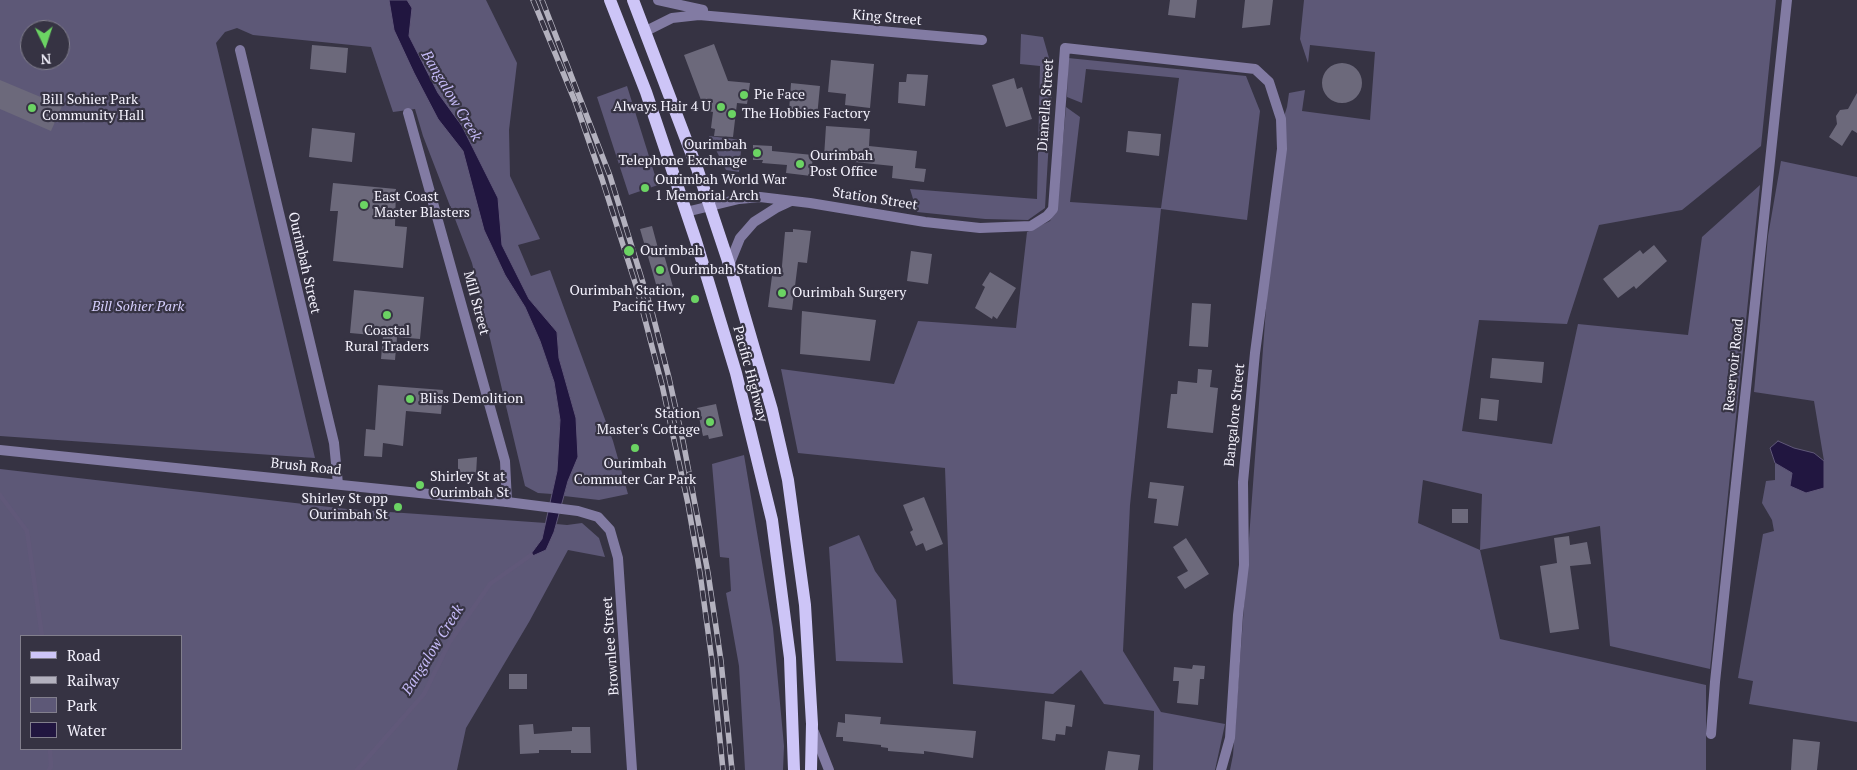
<!DOCTYPE html>
<html>
<head>
<meta charset="utf-8">
<style>
  body { margin:0 }
  #map { position:relative; width:1857px; height:770px; overflow:hidden; background:#363343; font-family:"PT Serif",serif }
  canvas { display:block }
  .legend { position:absolute; left:20px; top:635px; width:162px; height:115px; box-sizing:border-box; background:#363343; border:1px solid #827f8d; margin:0; padding:6px 9px; list-style:none; font-size:15px; color:#f4f2fd }
  .legend li { display:flex; align-items:center; gap:10px; height:25px }
  .legend b { width:25px; border:1px solid #827f8d }
  .north { position:absolute; left:20px; top:20px; width:50px; height:50px; box-sizing:border-box; background:#363343; border:1px solid #827f8d; border-radius:50%; rotate:176deg; font-size:14px; font-weight:700; line-height:20px; text-align:center; color:#f4f2fd }
  .north::after { content:''; display:block; margin:auto; width:18px; height:22px; background:#6bd363; clip-path:polygon(50% 0,100% 100%,50% 72%,0 100%) }
</style>
</head>
<body>
<div id="map">
<canvas width="1857" height="770"></canvas>
<ul class="legend">
<li><b style="height:6px;background:#cdc5f7"></b>Road</li>
<li><b style="height:6px;background:#b3b1be"></b>Railway</li>
<li><b style="height:14px;background:#5d5877"></b>Park</li>
<li><b style="height:14px;background:#211640"></b>Water</li>
</ul>
<div class="north">N</div>
</div>
<script>
const ctx = document.querySelector('canvas').getContext('2d');
ctx.lineJoin = 'round';
function fill(path, color) {
  ctx.fillStyle = color;
  ctx.fill(path, 'evenodd');
}
function toPath(rows) {
  const path = new Path2D();
  for (const r of rows) {
    if (r.length === 3) {
      path.moveTo(r[0] + r[2], r[1]);
      path.arc(r[0], r[1], r[2], 0, 2 * Math.PI);
      continue;
    }
    path.moveTo(r[0], r[1]);
    for (let i = 2; i < r.length; i += 2) path.lineTo(r[i], r[i + 1]);
  }
  return path;
}
function strokePath(path, color, width, dash) {
  ctx.strokeStyle = color;
  ctx.lineWidth = width;
  ctx.lineCap = dash ? 'butt' : 'round';
  ctx.setLineDash(dash || []);
  ctx.stroke(path);
}
function label(font, color, halo, rows, align = 'center') {
  ctx.font = font + ' "PT Serif",serif';
  ctx.lineWidth = 4.5;
  ctx.setLineDash([]);
  ctx.textBaseline = 'middle';
  ctx.strokeStyle = halo;
  ctx.fillStyle = color;
  for (const [text, x, y, turn = 0] of rows) {
    ctx.save();
    ctx.translate(x, y);
    ctx.rotate((+turn || 0) * Math.PI / 180);
    ctx.textAlign = isNaN(turn) ? turn : align;
    if (halo) ctx.strokeText(text, 0, 0);
    ctx.fillText(text, 0, 0);
    ctx.restore();
  }
}
fill(toPath([
  [0,0,486,0,517,63,509,130,510,176,540,239,518,245,531,276,550,270,613,441,628,494,599,500,564,496,568,481,576,418,559,358,557,332,529,299,485,232,505,275,525,307,540,341,554,382,560,420,557,471,552,494,538,493,525,486,472,263,423,136,415,109,393,112,371,47,253,35,237,28,225,32,216,43,315,458,0,436],
  [30,30,60,30,60,60,30,60],
  [1304,0,1776,0,1761,146,1682,210,1599,225,1567,324,1479,320,1462,431,1552,444,1578,324,1688,335,1702,237,1760,185,1710,669,1610,646,1600,526,1480,550,1500,639,1706,685,1706,770,1230,770,1233,755,1279,132,1287,107,1289,93,1305,90,1302,111,1370,120,1375,52,1310,45,1308,63,1300,39],
  [1423,480,1482,494,1480,550,1418,523],
  [1021,34,1043,37,1053,72,1045,208,1028,220,985,219,917,212,910,189,1037,199,1040,66,1020,64],
  [1068,58,1246,76,1260,111,1247,220,1161,209,1130,505,1123,651,1161,712,1225,724,1215,770,1153,770,1154,711,1104,704,1081,670,1053,694,953,684,945,468,798,453,781,369,894,384,918,321,1016,328,1027,232,1050,221,1057,209,1066,107,1080,117,1070,202,1161,208,1179,78,1086,69,1082,103,1067,97],
  [627,86,658,185,629,195,597,97],
  [709,136,742,140,739,172,726,170],
  [1781,161,1857,177,1857,722,1749,704,1753,681,1738,678,1763,534,1774,531,1772,520,1762,503,1766,481,1775,480,1775,463,1792,473,1790,486,1824,461,1814,401,1754,392,1768,236],
  [744,455,773,628,784,746,783,770,745,770,739,666,726,593,731,591,729,558,720,557,712,464],
  [0,469,347,509,546,523,542,539,529,557,554,532,556,524,567,525,582,523,599,538,605,557,568,550,529,622,466,728,457,770,0,770],
  [21,636,181,636,181,749,21,749],
  [859,535,875,571,896,600,903,663,836,661,829,547]
]), '#5d5877');
const water = toPath([
  [389,0,407,0,412,8,409,36,438,93,462,126,498,198,502,245,529,299,557,332,559,358,576,418,578,457,568,481,554,532,546,550,528,558,542,539,557,471,560,420,554,382,540,341,525,307,505,275,484,230,463,151,438,119,414,73,394,30,389,0],
  [1778,441,1794,448,1814,453,1824,461,1824,488,1806,493,1790,486,1792,473,1775,463,1770,448,1778,441]
]);
fill(water, '#211640');
strokePath(water, '#605879', 1);
strokePath(toPath([
  [0,495,27,531,42,636],
  [49,770,51,766,50,749],
  [357,770,424,694,449,643,490,584,531,555]
]), '#605879', 4.5);
fill(toPath([
  [1170,0,1197,0,1195,18,1168,15],
  [1245,0,1273,0,1270,25,1242,28],
  [714,44,728,81,750,83,747,104,737,103,733,137,714,136,715,129,711,128,713,112,708,111,709,100,701,100,684,55],
  [312,45,348,48,346,73,310,69],
  [831,60,874,64,870,108,845,105,846,94,828,92],
  [1342,83,20],
  [907,74,928,75,925,106,898,103,899,82,906,82],
  [1014,78,1017,89,1022,87,1032,119,1006,127,992,85],
  [0,80,62,106,51,131,0,109],
  [791,83,820,86,817,117,791,115,791,112,789,112],
  [1857,93,1857,133,1852,130,1842,146,1829,137,1837,124,1836,116,1840,110,1848,109],
  [826,126,870,129,869,146,917,151,915,168,926,169,924,182,892,178,893,166,835,160,835,157,824,157],
  [312,128,355,133,352,162,309,157],
  [1128,131,1161,134,1159,156,1126,152],
  [753,145,772,146,772,151,813,155,811,176,786,173,787,165,762,163,763,160,753,160],
  [333,183,396,189,395,226,407,227,403,268,333,261,338,211,330,211],
  [652,226,659,252,663,251,673,287,658,291,640,229],
  [793,229,811,231,807,263,798,262,792,310,768,307,772,276,781,277,785,232,793,232],
  [1654,245,1667,261,1636,289,1634,286,1618,298,1603,279,1640,250,1643,254],
  [911,251,932,254,928,284,907,281],
  [990,272,1016,288,997,319,993,316,992,319,975,308,985,287,982,285],
  [354,290,424,297,420,339,397,337,395,360,381,359,383,336,350,333],
  [1192,303,1211,304,1208,347,1189,346],
  [802,311,876,320,870,361,800,354],
  [1492,358,1544,362,1542,383,1490,378],
  [1198,369,1212,370,1210,387,1218,388,1213,433,1167,428,1171,394,1177,394,1178,381,1197,383],
  [378,385,443,390,441,414,406,411,403,446,383,443,382,457,364,456,366,429,375,430],
  [1481,398,1499,400,1497,421,1479,419],
  [716,404,723,436,709,439,708,435,703,436,697,408],
  [477,457,476,475,458,473,458,459],
  [1150,482,1184,486,1178,526,1154,523,1157,499,1148,498],
  [924,497,943,544,926,551,923,543,916,546,910,532,913,530,903,505],
  [1452,509,1468,509,1468,523,1452,523],
  [1569,536,1570,545,1587,542,1591,564,1570,566,1579,629,1550,633,1540,566,1557,563,1554,538],
  [1186,538,1209,574,1185,589,1177,577,1188,571,1173,547],
  [1193,665,1205,666,1204,679,1200,679,1198,705,1177,703,1179,681,1173,681,1174,667,1192,669],
  [509,674,527,674,527,689,509,689],
  [1045,701,1075,705,1072,727,1066,726,1065,735,1056,734,1055,741,1042,739],
  [845,714,881,717,880,724,976,731,973,758,924,751,924,754,888,751,888,748,881,747,881,745,843,741,843,737,836,737,838,722,845,723],
  [533,724,534,734,572,731,572,727,590,727,591,753,571,753,571,750,539,750,539,753,520,754,519,725],
  [1793,739,1820,742,1817,770,1791,770],
  [1108,751,1140,755,1138,770,1105,770]
]), '#6c697b');
strokePath(toPath([
  [658,0,703,10],
  [646,31,672,18,699,15,982,40],
  [240,50,334,443,338,484],
  [408,113,505,461,507,502],
  [686,212,739,199,760,197,810,203,925,222,980,228,1031,226,1047,216,1053,209,1065,48,1255,69,1269,82,1281,119,1282,149,1255,353,1243,482,1244,565,1238,615,1230,738,1221,770],
  [729,265,740,238,754,222,776,208,791,201],
  [814,732,829,770],
  [1711,734,1715,682,1787,0]
]), '#827ba3', 10);
strokePath(toPath([
  [0,450,507,502,578,511,598,517,610,530,618,558,632,770]
]), '#827ba3', 10);
strokePath(toPath([
  [610,0,646,92,696,241,736,373,772,520,790,658,794,770],
  [633,0,698,171,732,273,772,410,788,480,805,605,812,724,811,770]
]), '#cdc5f7', 12);
const rail = toPath([
  [533,0,576,104,602,179,637,289,662,385,688,504,700,573,712,661,723,770],
  [542,0,610,176,652,312,669,378,683,441,708,573,721,661,732,770]
]);
strokePath(rail, '#b3b1be', 5.5);
strokePath(rail, '#363343', 4, [11]);
for (const [x, y, r, color] of [
  [744,95,5,"#6bd363"],
  [721,107,5,"#6bd363"],
  [32,108,5,"#6bd363"],
  [732,114,5,"#6bd363"],
  [757,153,5,"#6bd363"],
  [800,164,5,"#6bd363"],
  [645,188,5,"#6bd363"],
  [364,205,5,"#6bd363"],
  [629,251,6,"#6bd363"],
  [660,270,5,"#6bd363"],
  [782,293,5,"#6bd363"],
  [695,299,5,"#6bd363"],
  [387,315,5,"#6bd363"],
  [410,399,5,"#6bd363"],
  [710,422,5,"#6bd363"],
  [635,448,5,"#6bd363"],
  [420,485,5,"#6bd363"],
  [398,507,5,"#6bd363"]
]) {
  const dot = new Path2D();
  dot.arc(x, y, r, 0, 2 * Math.PI);
  ctx.fillStyle = color;
  ctx.fill(dot);
  strokePath(dot, '#363343', 2);
}
label('14px', '#f4f2fd', '#363343', [
  ["King Street",887,18,5],
  ["Dianella Street",1046,105,-86],
  ["Station Street",875,199,9],
  ["Ourimbah Street",304,263,77],
  ["Mill Street",476,303,75],
  ["Reservoir Road",1734,365,-84],
  ["Pacific Highway",750,374,75],
  ["Bangalore Street",1235,415,-84],
  ["Brush Road",306,467,6],
  ["Brownlee Street",611,646,-94]
]);
label('14px', '#f4f2fd', '#363343', [
  ["Pie Face",754,95],
  ["Bill Sohier Park",42,100],
  ["Community Hall",42,116],
  ["Always Hair 4 U",711,107,"right"],
  ["The Hobbies Factory",742,114],
  ["Ourimbah",747,145,"right"],
  ["Telephone Exchange",747,161,"right"],
  ["Ourimbah",810,156],
  ["Post Office",810,172],
  ["Ourimbah World War",655,180],
  ["1 Memorial Arch",655,196],
  ["East Coast",374,197],
  ["Master Blasters",374,213],
  ["Ourimbah",640,251],
  ["Ourimbah Station",670,270],
  ["Ourimbah Station,",685,291,"right"],
  ["Pacific Hwy",685,307,"right"],
  ["Ourimbah Surgery",792,293],
  ["Coastal",387,331,"center"],
  ["Rural Traders",387,347,"center"],
  ["Bliss Demolition",420,399],
  ["Station",700,414,"right"],
  ["Master's Cottage",700,430,"right"],
  ["Ourimbah",635,464,"center"],
  ["Commuter Car Park",635,480,"center"],
  ["Shirley St at",430,477],
  ["Ourimbah St",430,493],
  ["Shirley St opp",388,499,"right"],
  ["Ourimbah St",388,515,"right"]
], 'left');
label('italic 14px', '#d7d0fe', '#363343', [
  ["Bill Sohier Park",138,307]
]);
label('italic 15px', '#c6bbf8', '#363343', [
  ["Bangalow Creek",451,96,59],
  ["Bangalow Creek",433,650,-58]
]);
</script>
</body>
</html>
